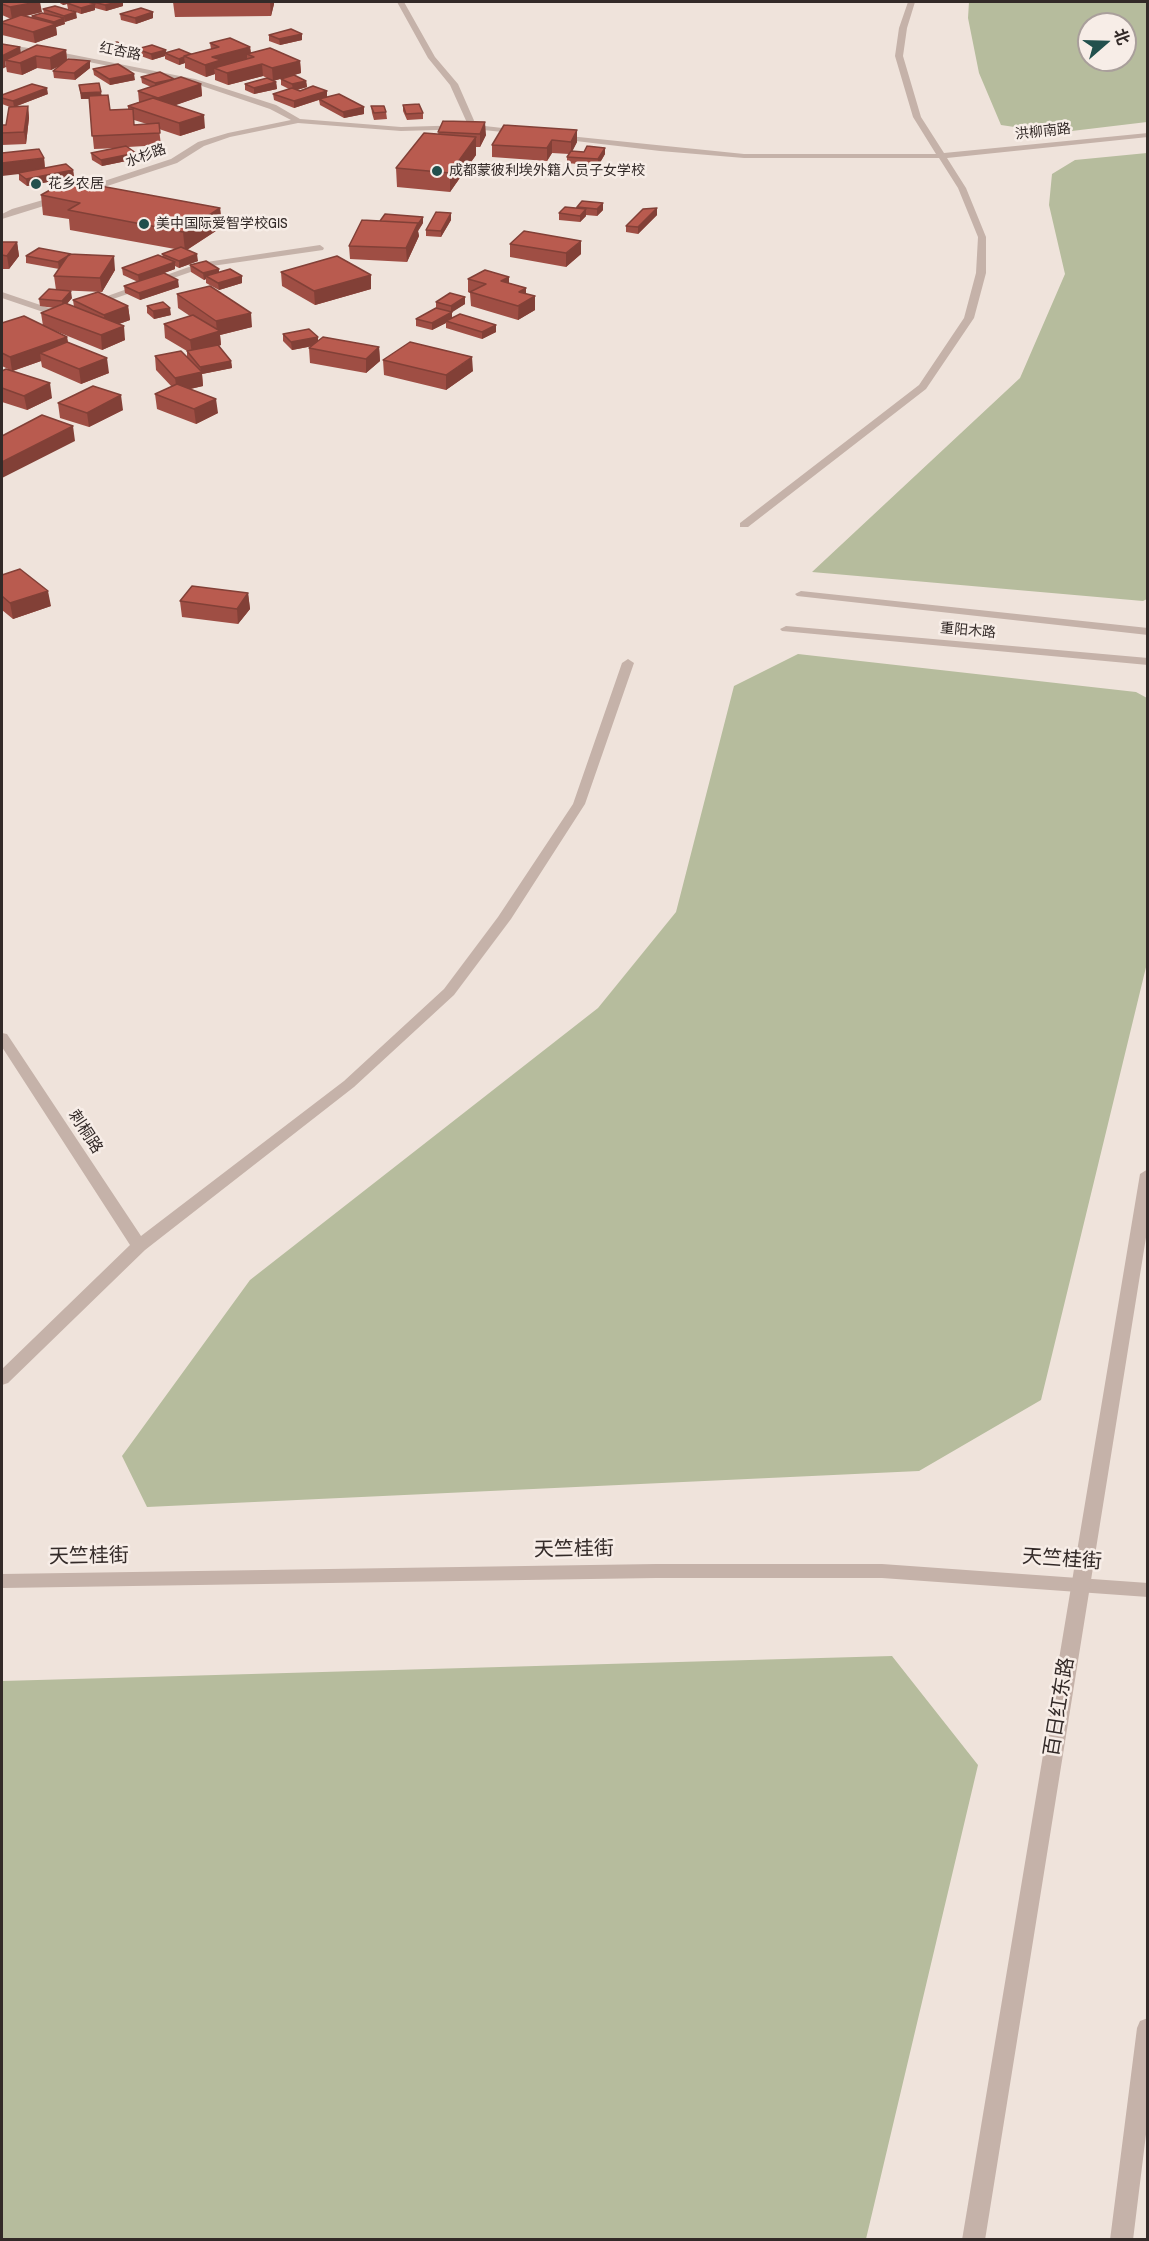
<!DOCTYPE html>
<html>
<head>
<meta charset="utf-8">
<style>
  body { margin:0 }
  #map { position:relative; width:1149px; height:2241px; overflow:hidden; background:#efe3db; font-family:"Archivo Narrow","Noto Sans SC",sans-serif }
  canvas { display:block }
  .frame { position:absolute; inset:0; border:3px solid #332a28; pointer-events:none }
  .north { position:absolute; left:1077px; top:12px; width:60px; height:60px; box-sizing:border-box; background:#f7ede7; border:2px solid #a99f9b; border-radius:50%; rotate:70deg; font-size:16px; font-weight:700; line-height:24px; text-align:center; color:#332a28 }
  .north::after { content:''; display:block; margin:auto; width:21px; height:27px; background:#22504d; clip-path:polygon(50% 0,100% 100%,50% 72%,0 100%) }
</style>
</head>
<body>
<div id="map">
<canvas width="1149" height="2241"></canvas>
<div class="frame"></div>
<div class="north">北</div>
</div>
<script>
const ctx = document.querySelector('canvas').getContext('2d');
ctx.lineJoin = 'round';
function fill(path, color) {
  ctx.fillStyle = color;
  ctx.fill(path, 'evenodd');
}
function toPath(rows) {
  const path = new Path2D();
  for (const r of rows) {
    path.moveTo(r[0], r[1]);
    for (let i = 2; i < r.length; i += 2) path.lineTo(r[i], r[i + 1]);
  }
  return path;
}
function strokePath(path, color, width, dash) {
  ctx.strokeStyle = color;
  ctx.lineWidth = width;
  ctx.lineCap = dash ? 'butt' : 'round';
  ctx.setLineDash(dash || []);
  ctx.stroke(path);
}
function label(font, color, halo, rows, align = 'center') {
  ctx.font = font + ' "Archivo Narrow","Noto Sans SC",sans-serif';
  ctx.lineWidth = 5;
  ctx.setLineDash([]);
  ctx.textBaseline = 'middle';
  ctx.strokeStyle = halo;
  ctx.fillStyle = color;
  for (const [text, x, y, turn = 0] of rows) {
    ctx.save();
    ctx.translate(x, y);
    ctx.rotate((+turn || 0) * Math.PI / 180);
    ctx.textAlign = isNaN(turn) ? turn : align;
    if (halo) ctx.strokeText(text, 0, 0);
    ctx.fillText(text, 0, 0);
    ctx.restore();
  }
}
fill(toPath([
  [969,2,1147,2,1147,122,1055,133,1001,125,979,73,968,18],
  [1089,24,1125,24,1125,60,1089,60],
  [1147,153,1147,599,1143,601,812,572,1020,378,1065,274,1049,205,1052,174,1075,160],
  [798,654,1136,692,1147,698,1147,963,1041,1400,919,1471,147,1507,122,1456,250,1280,598,1008,676,912,734,686],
  [892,1656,978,1765,866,2239,2,2239,2,1681]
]), '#b6bc9d');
fill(toPath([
  [397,2,404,2,435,57,458,84,476,125,520,130,523,130,523,134,473,129,401,131,298,123,230,137,204,146,177,163,83,194,80,193,80,189,171,159,198,142,228,133,291,120,270,109,193,83,69,58,2,48,2,44,69,54,195,79,276,105,300,119,401,127,468,125,450,85,428,58,397,2],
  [908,2,915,2,907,28,903,56,921,117,944,153,1148,133,1148,137,947,158,966,188,986,237,986,273,974,318,926,389,748,527,740,527,740,523,919,385,964,318,976,273,978,237,958,188,939,158,744,158,660,151,559,139,555,137,559,135,744,154,936,154,913,117,895,56,899,28,908,2],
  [60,195,63,196,63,200,2,219,2,214,12,209,60,195],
  [320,245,324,248,323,250,205,267,93,306,85,304,200,263,320,245],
  [2,292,58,311,67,308,72,311,61,316,55,316,2,298,2,292],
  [628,659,634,663,585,804,511,919,454,995,354,1087,145,1250,8,1383,2,1385,2,1369,130,1245,2,1047,2,1033,7,1034,141,1236,344,1081,444,989,498,917,573,804,622,663,628,659],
  [656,1564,882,1564,1148,1583,1148,1597,882,1578,656,1578,2,1588,2,1574,656,1564]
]), '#c5b2a9');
fill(toPath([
  [801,591,1148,628,1148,635,797,596,795,594,801,591],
  [786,626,1148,658,1148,665,782,631,780,629,786,626],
  [1148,1169,1148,1225,985,2240,962,2240,1140,1174,1148,1169],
  [1148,2018,1148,2118,1133,2240,1110,2240,1137,2028,1140,2021,1148,2018]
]), '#c5b2a9');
fill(toPath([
  [2,2,42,12,26,16,32,18,32,16,44,13,43,9,77,18,64,22,65,24,56,27,57,35,35,43,2,35,2,17,3,22,11,19,2,15],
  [58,2,88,2,94,4,94,2,123,6,106,11,95,8,95,10,81,14,68,9,67,4,63,5],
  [173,2,274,2,274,4,271,16,175,17],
  [153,12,153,18,136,24,121,20,120,14],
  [302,34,302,40,280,45,269,41,269,35],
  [210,43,250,47,251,53,300,61,301,73,273,81,263,76,228,85,215,80,215,74,206,77,185,68,185,63,179,65,165,59,165,56,152,60,138,55,137,49,166,50,166,53,191,54,211,49],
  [2,44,21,53,66,50,67,60,90,68,75,80,54,78,53,71,60,66,51,70,37,68,22,75,7,72],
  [103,46,132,54,117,58,103,52],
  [93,69,135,80,110,85,94,75],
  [141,77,174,79,174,80,201,84,202,96,175,105,205,128,180,136,159,129,161,145,128,147,136,153,136,159,102,166,92,160,91,153,119,148,94,149,89,99,81,99,79,85,102,95,110,110,128,109,128,106,139,102,138,91,151,87,142,83],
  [134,120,147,124,134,125],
  [281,79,306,81,307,87,297,90,300,91,327,91,327,97,364,114,344,118,320,105,319,100,294,108,274,100,273,94,289,89,281,85],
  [276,82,277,89,254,94,245,90,245,84],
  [2,92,3,95,48,94,17,106,28,106,29,118,26,144,2,145,2,125,6,125,10,107,2,104],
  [403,105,423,113,423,119,407,120,403,111],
  [371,106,386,112,387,119,374,120,372,113],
  [443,121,486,135,480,147,476,147,476,155,450,192,397,187,396,168,438,134],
  [577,130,577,142,572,151,605,154,598,166,567,163,567,157,569,154,552,153,547,161,492,157,492,145],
  [44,158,45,168,73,170,74,177,27,186,19,180,19,174],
  [41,195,220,208,222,227,187,250,198,261,179,268,175,266,175,269,164,273,179,287,140,300,125,293,124,286,138,282,123,275,122,268,163,257,162,254,175,249,70,230,69,219,43,215],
  [603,203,603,210,597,216,586,215,586,216,580,222,559,220,559,213,577,208,577,207],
  [657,208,657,215,638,234,626,232,626,226],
  [451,213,451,220,441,237,426,236,426,230],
  [423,223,418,231,419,236,407,262,350,259,349,246],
  [2,242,17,242,19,256,9,269,2,269],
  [510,244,581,254,566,267,510,257],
  [72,255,115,270,102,292,56,290,54,276,59,269,26,263,26,256],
  [190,265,219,272,242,276,242,283,219,290,206,283,206,279,204,280,191,272],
  [281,272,371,289,315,305,282,286],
  [509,277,509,283,526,288,526,294,535,310,518,320,471,306,470,293,468,292,468,279],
  [177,294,252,327,220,335,221,345,218,346,231,361,232,368,202,374,203,386,190,389,218,413,196,424,157,409,155,394,172,387,156,370,155,356,187,357,187,351,165,338,164,324,190,316,178,308],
  [465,297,465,304,451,312,452,318,496,332,482,339,446,328,446,323,432,330,416,326,416,319,436,308,436,302],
  [72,298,67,304,74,307,73,300,128,306,130,320,119,324,125,340,102,350,53,330,67,337,68,342,109,373,81,384,42,367,41,361,13,371,52,398,27,410,2,402,2,371,8,369,2,366,2,323,43,326,41,313,54,308,40,306,39,299],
  [147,306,171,315,154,319,147,313],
  [283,334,318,337,318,341,379,347,380,361,366,373,310,363,309,348,313,346,292,350,283,341],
  [383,360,473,371,446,390,384,375],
  [58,403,123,410,89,427,60,418],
  [2,575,51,606,13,619,2,610],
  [248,593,250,609,238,624,182,617,180,601]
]), '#9f4e44');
fill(toPath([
  [37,2,40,2,42,12,12,19,10,7],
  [62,2,83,2,67,3,67,4,63,5],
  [118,2,123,2,123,6,106,11,105,5],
  [270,2,274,2,274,4,271,16],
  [95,4,95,10,81,14,81,8],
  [76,12,77,18,65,22,64,16],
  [153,12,153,18,136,24,135,18],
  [64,18,65,24,56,27,57,35,35,43,33,32,54,24,54,22],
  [302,34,302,40,280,45,279,39],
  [20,47,22,59,5,60,6,67,2,69,2,56],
  [250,47,251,56,247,54,247,60,214,68,215,74,206,77,205,65,212,57],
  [131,48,132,54,117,58,116,52],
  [66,50,67,62,51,70,50,58],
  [166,50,166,54,165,53,165,56,152,60,151,54],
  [36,56,37,68,22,75,20,63],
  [184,57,185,63,179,65,179,59],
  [90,61,90,68,75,80,74,73],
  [300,61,301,73,273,81,272,68],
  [262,64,263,76,228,85,227,73],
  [134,74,135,80,110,85,109,79],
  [174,79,174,85,155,89,155,83],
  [306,81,307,87,293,91,292,84],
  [276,82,277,89,254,94,254,88],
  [201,84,202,96,159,111,158,98],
  [47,88,48,94,14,107,13,101],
  [327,91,327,97,294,108,294,101],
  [101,92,102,98,81,99,81,93],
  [28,106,29,118,26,144,24,132],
  [364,107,364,114,344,118,343,112],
  [204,115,205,128,180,136,179,123],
  [485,122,486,135,480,147,480,134],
  [577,130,577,142,571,154,571,142],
  [476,137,476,155,450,192,450,173],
  [552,140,552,153,547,161,547,148],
  [605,148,605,154,598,166,598,159],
  [136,153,136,159,102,166,101,160],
  [44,158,45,171,2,176,2,163],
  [73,170,74,177,27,186,26,179],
  [603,203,603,210,597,216,597,209],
  [220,208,222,227,185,251,183,232],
  [657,208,657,215,638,234,638,227],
  [586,209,586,216,580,222,580,216],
  [451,213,451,220,441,237,441,231],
  [423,217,423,223,418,231,419,236,407,262,406,248,418,223],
  [581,241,581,254,566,267,566,253],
  [17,242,19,256,9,269,7,256],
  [71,254,59,269,58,262],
  [197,254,198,261,179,268,179,261],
  [114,256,115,270,102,292,100,278],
  [175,262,175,269,139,282,138,275],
  [219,269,219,276,206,276,206,279,204,280,203,273],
  [371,275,371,289,315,305,314,291],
  [242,276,242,283,219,290,218,283],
  [509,277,509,290,501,281],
  [178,280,179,287,140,300,139,293],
  [526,288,526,301,535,296,535,310,518,320,519,292],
  [71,291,72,298,63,308,62,301],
  [465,297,465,304,451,313,451,306],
  [128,306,130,320,105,329,104,315],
  [170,308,171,315,154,319,153,311],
  [452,312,452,320,446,321,446,323,432,330,432,323],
  [251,313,252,327,220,335,221,345,192,354,190,340,217,332,216,321],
  [496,325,496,332,482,339,482,332],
  [124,326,125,340,102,350,101,335],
  [67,337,69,352,40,353,41,361,12,371,10,357],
  [318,337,318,345,292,350,291,342],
  [379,347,380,361,366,373,366,359],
  [472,357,473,371,446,390,446,375],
  [107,358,109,373,81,384,79,369],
  [231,361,232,368,202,374,203,386,177,392,175,378,201,372,200,367],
  [50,383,52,398,27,410,24,396],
  [121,395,123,410,89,427,87,413],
  [216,399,218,413,196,424,194,409],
  [73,426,75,441,2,478,2,462],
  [48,591,51,606,13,619,10,603],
  [248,593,250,609,238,624,237,609]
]), '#824037');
const building = toPath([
  [2,2,37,2,10,7,2,4,2,2],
  [72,2,88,2,95,4,81,8,67,3,72,2],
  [93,2,118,2,105,5,93,2],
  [55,6,76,12,64,16,43,9,55,6],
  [141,8,153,12,135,18,120,14,141,8],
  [42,13,64,18,54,22,32,16,42,13],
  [21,15,56,24,33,32,2,23,2,22,21,15],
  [291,29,302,34,279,39,269,35,291,29],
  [230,38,250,47,212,57,221,60,205,65,184,56,219,47,210,43,230,38],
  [117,42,131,48,116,52,103,46,117,42],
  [2,44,20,47,2,56,2,44],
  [37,45,66,50,50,58,36,56,20,63,5,60,37,45],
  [152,45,166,50,151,54,137,49,152,45],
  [270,48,300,61,272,68,262,64,227,73,214,68,254,57,247,54,270,48],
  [179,49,191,54,184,56,184,57,179,59,165,53,179,49],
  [68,59,90,61,74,73,53,71,68,59],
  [118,64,134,74,109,79,93,69,118,64],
  [160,72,174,79,155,83,141,77,160,72],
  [294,75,306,81,292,84,281,79,294,75],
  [181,77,201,84,158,98,138,91,181,77],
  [267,78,276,82,254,88,245,84,267,78],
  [99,83,101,92,81,93,79,85,99,83],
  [32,84,47,88,13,101,2,98,2,95,32,84],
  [313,86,327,91,294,101,273,94,292,88,300,91,313,86],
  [339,94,364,107,343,112,319,99,339,94],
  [108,95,110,110,133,109,134,125,159,123,160,133,92,136,89,96,108,95],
  [153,98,204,115,179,123,128,106,153,98],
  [419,104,423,113,406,114,403,105,419,104],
  [28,106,24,132,2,133,2,125,6,125,9,107,28,106],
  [371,106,384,106,386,112,374,113,371,106],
  [443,121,485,122,480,134,438,132,443,121],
  [504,125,577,130,571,142,552,140,547,148,492,145,504,125],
  [424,133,476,137,450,173,396,168,424,133],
  [126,146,136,153,101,160,91,153,126,146],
  [587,146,605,148,598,159,567,157,571,151,584,152,587,146],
  [39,149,44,158,2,163,2,153,39,149],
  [66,164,73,170,26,179,18,173,66,164],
  [68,180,220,208,183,232,68,210,80,203,41,195,68,180],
  [582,201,603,203,597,209,577,207,582,201],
  [565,207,586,209,580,216,559,213,565,207],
  [657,208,638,227,626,226,643,209,657,208],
  [436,212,451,213,441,231,426,230,436,212],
  [385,214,423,217,418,224,418,223,380,221,385,214],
  [362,220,418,223,406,248,349,246,362,220],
  [524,231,581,241,566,253,510,244,524,231],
  [2,242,17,242,7,256,2,255,2,242],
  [181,247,197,254,179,261,162,254,181,247],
  [39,248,71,254,58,262,26,256,39,248],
  [69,254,114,256,100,278,54,276,69,254],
  [158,255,175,262,138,275,122,268,158,255],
  [337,256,371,275,314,291,281,272,337,256],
  [206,261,219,269,203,273,190,265,206,261],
  [230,269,242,276,218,283,206,276,230,269],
  [485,270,509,277,501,281,526,288,519,292,535,296,518,306,470,292,486,284,468,279,485,270],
  [164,273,178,280,139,293,124,286,164,273],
  [210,286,251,313,216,321,177,294,210,286],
  [49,289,71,291,62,301,39,299,49,289],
  [98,292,128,306,104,315,73,300,98,292],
  [450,293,465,297,451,306,436,302,450,293],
  [163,302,170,308,153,311,147,306,163,302],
  [65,303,124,326,101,335,41,313,65,303],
  [436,308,452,312,432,323,416,319,436,308],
  [460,314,496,325,482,332,446,321,460,314],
  [193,315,220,331,190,340,164,324,193,315],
  [24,316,67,337,10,357,2,353,2,323,24,316],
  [309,329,318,337,291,342,283,334,309,329],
  [323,337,379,347,366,359,309,348,323,337],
  [67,342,107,358,79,369,40,353,67,342],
  [410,342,472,357,446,375,383,360,410,342],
  [218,345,231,361,200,367,187,351,218,345],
  [181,351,202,372,175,378,155,356,181,351],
  [6,369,50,383,24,396,2,388,2,371,6,369],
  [177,384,216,399,194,409,155,394,177,384],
  [93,386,121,395,87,413,58,403,93,386],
  [42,415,73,426,2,462,2,436,42,415],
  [20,569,48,591,10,603,2,596,2,575,20,569],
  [192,586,248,593,237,609,180,601,192,586]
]);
fill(building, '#b95b4f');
strokePath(building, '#824037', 1.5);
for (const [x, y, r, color] of [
  [437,171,6,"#22504d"],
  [36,184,6,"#22504d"],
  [144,224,6,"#22504d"]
]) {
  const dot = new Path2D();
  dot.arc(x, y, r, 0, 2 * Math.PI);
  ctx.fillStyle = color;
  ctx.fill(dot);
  strokePath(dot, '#f7ede7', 2);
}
label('14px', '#332a28', '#f7ede7', [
  ["红杏路",120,52,11],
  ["洪柳南路",1043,132,-6],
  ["水杉路",146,156,-20],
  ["重阳木路",968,631,5]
]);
label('14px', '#332a28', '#f7ede7', [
  ["成都蒙彼利埃外籍人员子女学校",449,171],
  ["花乡农居",48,184],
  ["美中国际爱智学校GIS",156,224]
], 'left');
label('16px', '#332a28', '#f7ede7', [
  ["刺桐路",85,1132,57]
]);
label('20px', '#332a28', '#f7ede7', [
  ["天竺桂街",574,1550,-1],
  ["天竺桂街",89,1557,-1],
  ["天竺桂街",1062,1560,4],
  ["百日红东路",1060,1707,-81]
]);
</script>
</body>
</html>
